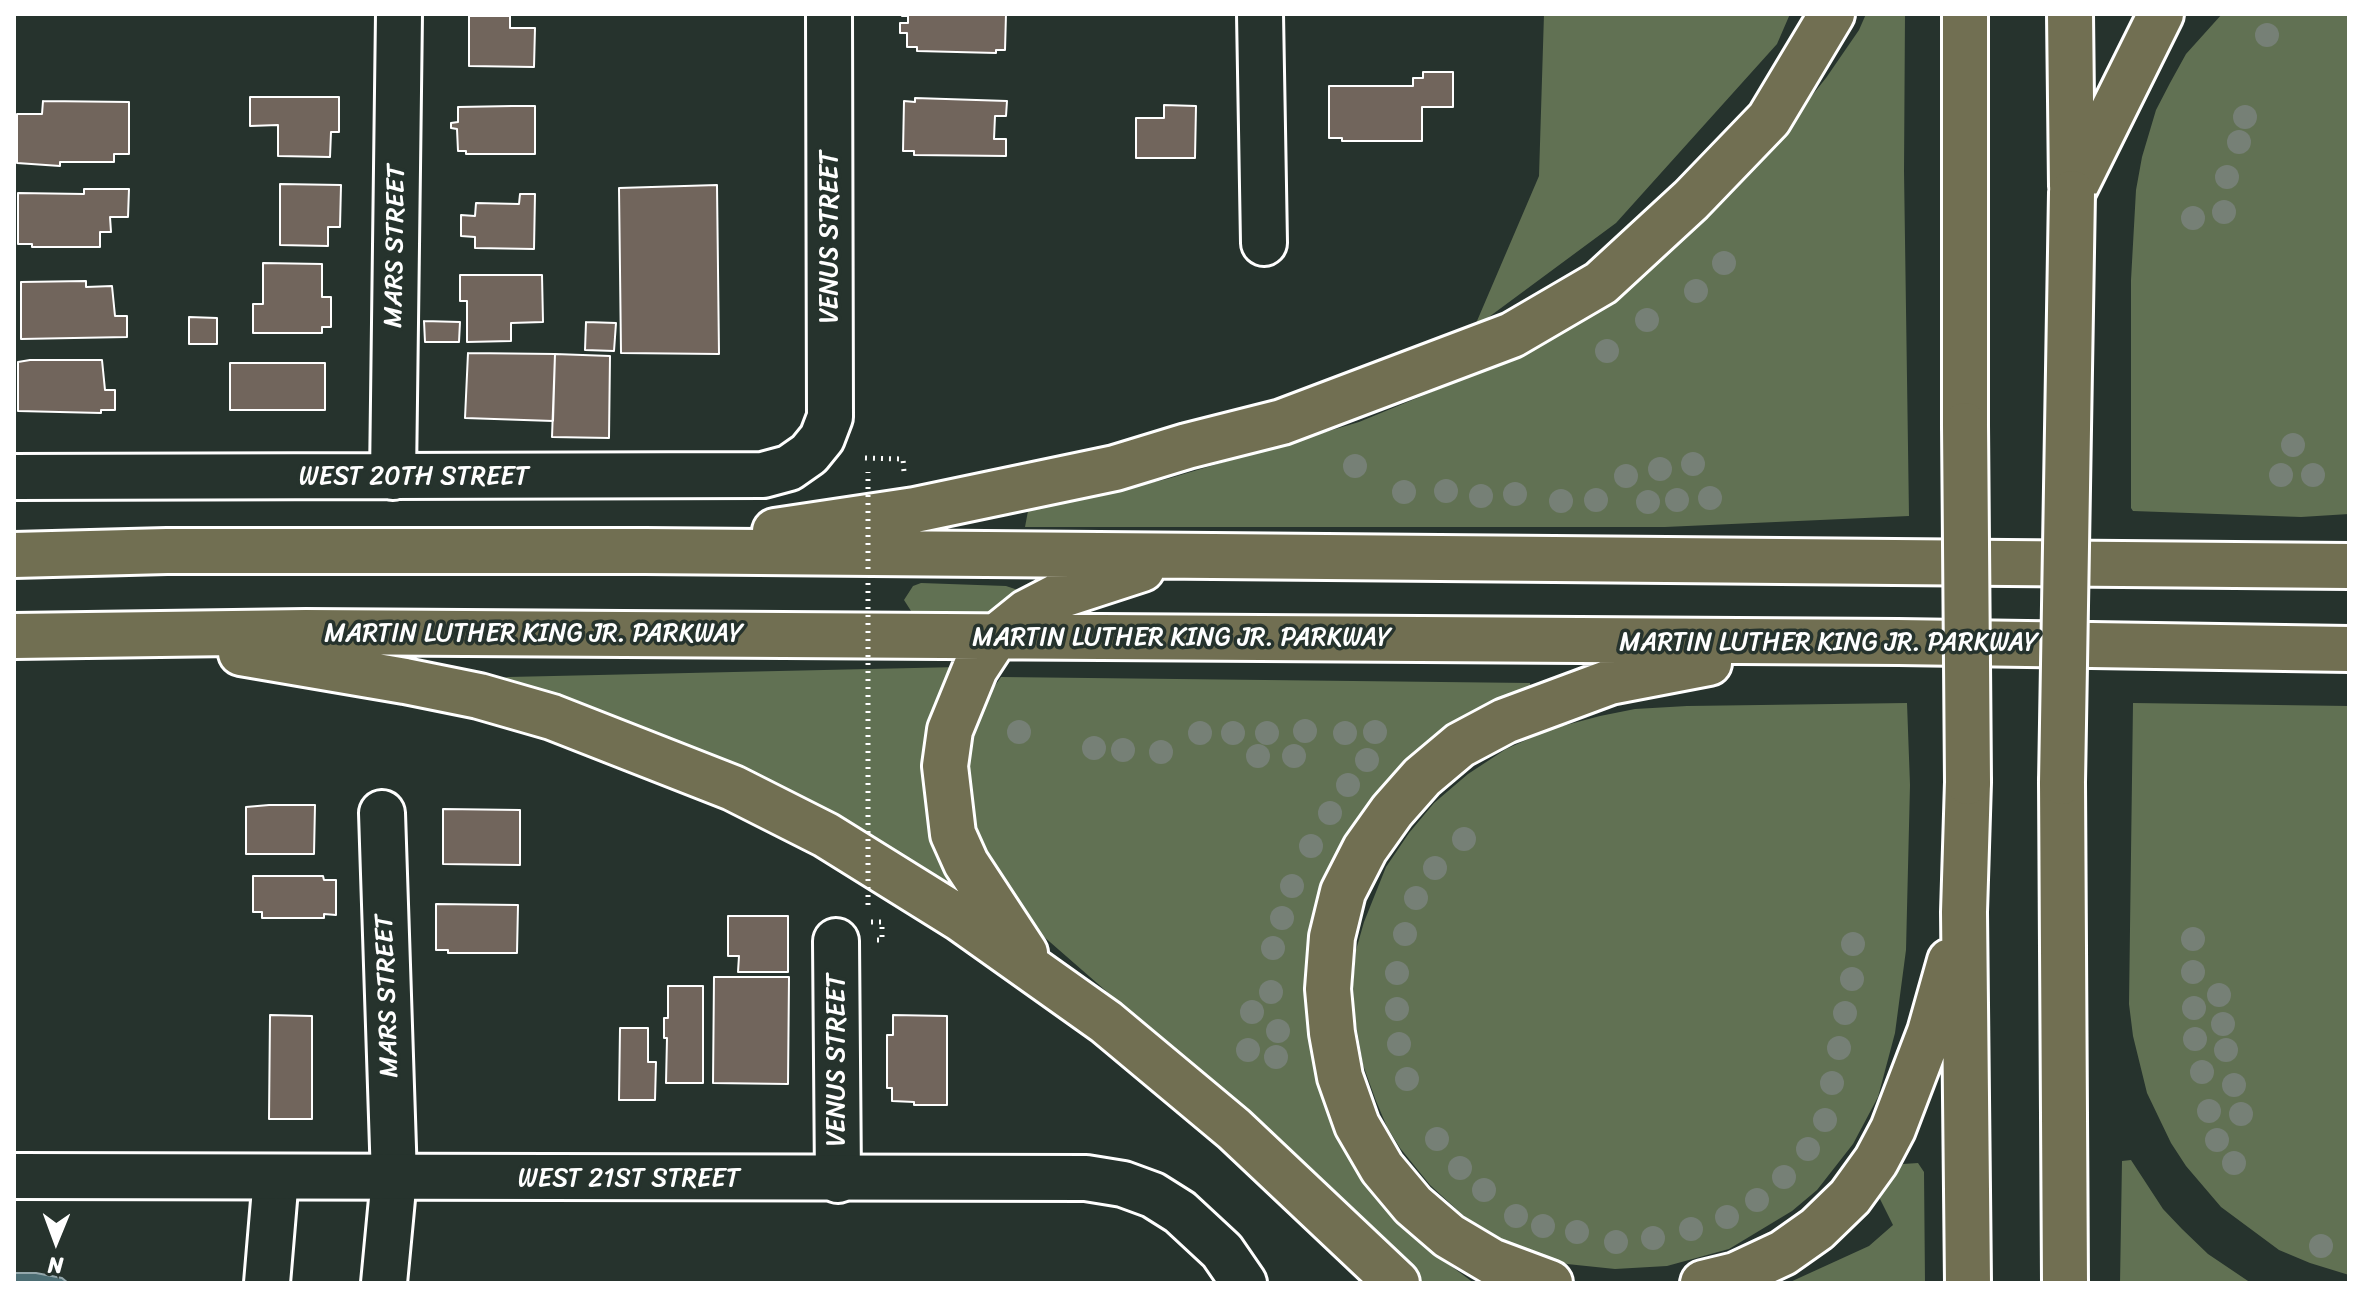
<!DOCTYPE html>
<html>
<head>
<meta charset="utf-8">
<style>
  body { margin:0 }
  #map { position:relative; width:2363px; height:1297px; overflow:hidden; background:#26332d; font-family:Sriracha,sans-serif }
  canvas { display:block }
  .frame { position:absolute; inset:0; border:16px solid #fff; pointer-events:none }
  .north { position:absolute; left:16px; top:1201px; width:80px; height:80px; -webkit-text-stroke:6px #26332d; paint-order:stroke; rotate:181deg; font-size:22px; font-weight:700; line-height:32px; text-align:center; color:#fff }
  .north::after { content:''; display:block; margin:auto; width:28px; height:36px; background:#fff; clip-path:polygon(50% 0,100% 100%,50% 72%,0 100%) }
</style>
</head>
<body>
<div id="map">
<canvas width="2363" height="1297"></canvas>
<div class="frame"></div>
<div class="north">N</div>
</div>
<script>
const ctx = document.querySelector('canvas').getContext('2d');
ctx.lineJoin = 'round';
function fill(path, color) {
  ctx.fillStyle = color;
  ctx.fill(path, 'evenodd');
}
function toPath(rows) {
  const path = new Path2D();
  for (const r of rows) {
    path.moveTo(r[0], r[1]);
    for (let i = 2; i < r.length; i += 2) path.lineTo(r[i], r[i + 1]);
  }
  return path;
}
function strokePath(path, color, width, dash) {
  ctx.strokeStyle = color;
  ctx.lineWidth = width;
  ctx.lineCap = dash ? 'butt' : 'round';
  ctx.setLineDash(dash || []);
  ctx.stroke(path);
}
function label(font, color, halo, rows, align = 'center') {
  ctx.font = font + ' Sriracha,sans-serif';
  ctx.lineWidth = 7;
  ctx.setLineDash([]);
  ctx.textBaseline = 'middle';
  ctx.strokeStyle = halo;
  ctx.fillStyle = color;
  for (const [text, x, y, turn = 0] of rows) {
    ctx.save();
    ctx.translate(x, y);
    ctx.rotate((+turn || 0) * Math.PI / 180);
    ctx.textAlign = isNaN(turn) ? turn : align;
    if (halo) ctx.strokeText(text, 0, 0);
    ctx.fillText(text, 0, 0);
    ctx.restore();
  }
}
fill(toPath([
  [1544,14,1790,14,1777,44,1616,223,1474,328,1539,176],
  [1866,14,1905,14,1904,171,1909,516,1665,527,1025,527,1028,511,1167,479,1359,422,1492,367,1561,330,1619,292,1668,254,1749,174,1826,78,1859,30],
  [2222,14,2349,14,2349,514,2301,517,2133,511,2131,508,2131,280,2136,190,2142,157,2156,110,2170,83,2186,54],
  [921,583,1006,586,1027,593,992,617,913,614,904,600,913,586],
  [959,667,942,710,990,925,489,681,508,677],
  [1001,677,1530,683,1531,695,1338,884,1354,1148,1352,1161,1375,1196,1417,1241,1474,1283,1418,1283,1351,1214,1208,1080,1019,915,978,833,967,774,970,739,981,706],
  [1907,703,1910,785,1906,950,1895,1033,1878,1097,1853,1144,1817,1190,1792,1211,1729,1249,1667,1266,1615,1269,1567,1264,1509,1244,1465,1217,1430,1185,1400,1148,1387,1127,1376,1101,1363,1065,1354,1012,1353,985,1356,950,1364,922,1386,867,1409,833,1434,803,1468,774,1506,749,1551,729,1600,716,1635,709,1687,706],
  [2133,703,2349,706,2349,1275,2310,1263,2279,1250,2221,1207,2186,1166,2171,1143,2147,1093,2133,1036,2129,1004],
  [2131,1160,2163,1209,2182,1229,2208,1254,2251,1283,2120,1283,2122,1161],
  [1918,1163,1924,1172,1925,1283,1788,1283,1869,1246,1893,1225,1877,1193,1903,1164]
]), '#617153');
const water = toPath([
  [14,1273,36,1273,62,1278,68,1283,14,1283,14,1273]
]);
fill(water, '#4c6d73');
strokePath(water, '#94a7ab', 2);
const building = toPath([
  [902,14,1006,14,1005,50,996,50,996,53,917,51,917,47,907,47,907,33,900,33,900,23,908,23,908,16,902,16,902,14],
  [469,16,510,16,510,28,535,28,534,67,469,66,469,16],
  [1423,72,1453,72,1453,107,1422,107,1422,141,1342,141,1342,138,1329,138,1329,86,1413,86,1413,78,1423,78,1423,72],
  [250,97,339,97,339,132,331,132,330,157,278,156,278,125,250,126,250,97],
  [915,98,1007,101,1006,116,995,116,994,139,1006,139,1006,156,914,155,914,151,903,151,904,101,915,102,915,98],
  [43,101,129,102,129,154,114,154,114,162,60,162,60,166,17,163,17,114,42,114,43,101],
  [1164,105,1196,106,1195,158,1136,158,1136,118,1164,118,1164,105],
  [512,106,535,106,535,154,466,154,466,151,458,151,457,129,451,128,451,123,458,122,458,107,512,106],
  [280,184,341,185,340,227,328,227,328,246,280,245,280,184],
  [717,185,719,354,621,353,619,188,717,185],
  [84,189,129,189,128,217,110,217,111,232,100,232,100,247,32,247,32,244,18,244,18,193,84,194,84,189],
  [520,194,535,194,534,249,475,248,475,237,461,236,461,215,475,216,476,203,519,204,520,194],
  [263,263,322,264,322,297,331,297,331,327,322,327,322,333,253,333,253,304,263,304,263,263],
  [460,275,542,275,543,322,511,323,511,341,467,342,467,301,460,301,460,275],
  [86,281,86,287,112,286,115,316,127,316,127,337,21,339,21,282,86,281],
  [189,317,217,318,217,344,189,344,189,317],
  [424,321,460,322,459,342,425,342,424,321],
  [586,322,616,323,614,351,585,350,586,322],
  [468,353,555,354,553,421,465,418,468,353],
  [555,354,610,356,609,438,552,437,555,354],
  [30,360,102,360,105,390,115,390,115,410,101,410,101,413,18,411,18,362,30,360],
  [230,363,325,363,325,410,230,410,230,363],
  [269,805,315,805,314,854,246,854,246,807,269,805],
  [443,809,520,810,520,865,443,864,443,809],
  [253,876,323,876,324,880,336,880,336,915,324,914,324,918,262,918,262,912,253,912,253,876],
  [436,904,518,905,517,953,448,953,448,950,436,950,436,904],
  [728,916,788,916,788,972,738,972,739,956,728,956,728,916],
  [714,977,789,977,788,1084,713,1083,714,977],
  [668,986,703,986,703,1083,666,1083,667,1038,664,1038,664,1018,668,1018,668,986],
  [270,1015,312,1016,312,1119,269,1119,270,1015],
  [893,1015,947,1016,947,1105,914,1105,914,1102,892,1101,892,1088,887,1088,887,1035,893,1035,893,1015],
  [620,1028,648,1028,648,1062,656,1062,655,1100,619,1100,620,1028]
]);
fill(building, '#71655c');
strokePath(building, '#fff', 2);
const street = toPath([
  [1260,14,1264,243],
  [14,477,763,475,789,468,809,454,822,438,830,417,829,14],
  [393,477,399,14],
  [382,813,394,1178,384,1283],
  [836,941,838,1180],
  [267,1283,276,1177]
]);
const secondary = toPath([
  [14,1176,1086,1178,1123,1184,1153,1195,1180,1212,1222,1251,1244,1283]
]);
const highway = toPath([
  [1965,14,1965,425],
  [2070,14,2072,186],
  [2072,193,2161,14],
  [775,531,915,510,1115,468,1187,446,1282,422,1512,335,1601,283,1691,200,1769,119,1832,14],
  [14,555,167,551,645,551,2349,566],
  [14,636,306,632,1898,642,2349,649],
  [241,653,405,681,479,696,552,717,733,788,826,835,961,919,1106,1022,1234,1129,1397,1283],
  [2062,782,2065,1283],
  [1025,953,966,863,953,834,945,766,950,730,975,669,996,637,1027,612,1056,597,1142,569],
  [1550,1283,1491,1261,1449,1236,1413,1205,1382,1168,1357,1125,1340,1077,1332,1033,1328,989,1332,937,1343,892,1365,849,1392,811,1422,777,1460,745,1505,721,1610,682,1709,663],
  [1703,1283,1736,1275,1783,1253,1817,1229,1850,1197,1876,1161,1893,1129,1930,1032,1950,961],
  [1968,1283,1964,912,1968,782]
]);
strokePath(street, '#fff', 50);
strokePath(secondary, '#fff', 50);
strokePath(highway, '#fff', 50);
strokePath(toPath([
  [865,458,903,459,904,472],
  [871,922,882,922,882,940,877,940]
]), '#fff', 5, [2, 6]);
strokePath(street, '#26332d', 44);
strokePath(secondary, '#26332d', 44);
strokePath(highway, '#716f52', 44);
const highwayBridge = toPath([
  [1965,425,1968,782],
  [2062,782,2072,193]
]);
strokePath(highwayBridge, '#fff', 50, []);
strokePath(toPath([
  [868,905,868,472]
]), '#fff', 5, [2, 6]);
strokePath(highwayBridge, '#716f52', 44);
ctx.fillStyle = '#768076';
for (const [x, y] of [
  [2267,35],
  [2245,117],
  [2239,142],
  [2227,177],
  [2224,212],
  [2193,218],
  [1724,263],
  [1696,291],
  [1647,320],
  [1607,351],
  [2293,445],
  [1693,464],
  [1355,466],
  [1660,469],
  [2281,475],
  [2313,475],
  [1626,476],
  [1446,491],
  [1404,492],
  [1515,494],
  [1481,496],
  [1710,498],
  [1596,500],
  [1677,500],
  [1561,501],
  [1648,502],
  [1305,731],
  [1019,732],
  [1375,732],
  [1200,733],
  [1233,733],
  [1267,733],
  [1345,733],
  [1094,748],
  [1123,750],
  [1161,752],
  [1258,756],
  [1294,756],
  [1367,760],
  [1348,785],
  [1330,813],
  [1464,839],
  [1311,846],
  [1435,868],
  [1292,886],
  [1416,898],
  [1282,918],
  [1405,934],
  [2193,939],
  [1853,944],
  [1273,948],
  [2193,972],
  [1397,973],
  [1852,979],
  [1271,992],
  [2219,995],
  [2194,1008],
  [1397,1009],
  [1252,1012],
  [1845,1013],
  [2223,1024],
  [1278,1031],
  [2195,1039],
  [1399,1044],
  [1839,1048],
  [1248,1050],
  [2226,1050],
  [1276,1057],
  [2202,1072],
  [1407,1079],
  [1832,1083],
  [2234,1085],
  [2209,1111],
  [2241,1114],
  [1825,1120],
  [1437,1139],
  [2217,1140],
  [1808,1149],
  [2234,1163],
  [1460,1168],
  [1784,1177],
  [1484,1190],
  [1757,1200],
  [1516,1216],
  [1727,1217],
  [1543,1226],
  [1691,1229],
  [1577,1232],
  [1653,1238],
  [1616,1242],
  [2321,1246]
]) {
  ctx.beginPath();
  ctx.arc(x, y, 12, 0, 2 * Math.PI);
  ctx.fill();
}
label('26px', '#fff', '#26332d', [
  ["VENUS STREET",830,237,-90],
  ["MARS STREET",396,246,-89],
  ["WEST 20TH STREET",414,477],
  ["MARTIN LUTHER KING JR. PARKWAY",534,634],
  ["MARTIN LUTHER KING JR. PARKWAY",1182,638],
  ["MARTIN LUTHER KING JR. PARKWAY",1829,643],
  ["MARS STREET",388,996,-92],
  ["VENUS STREET",837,1060,-90],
  ["WEST 21ST STREET",629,1179]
]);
</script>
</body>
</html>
